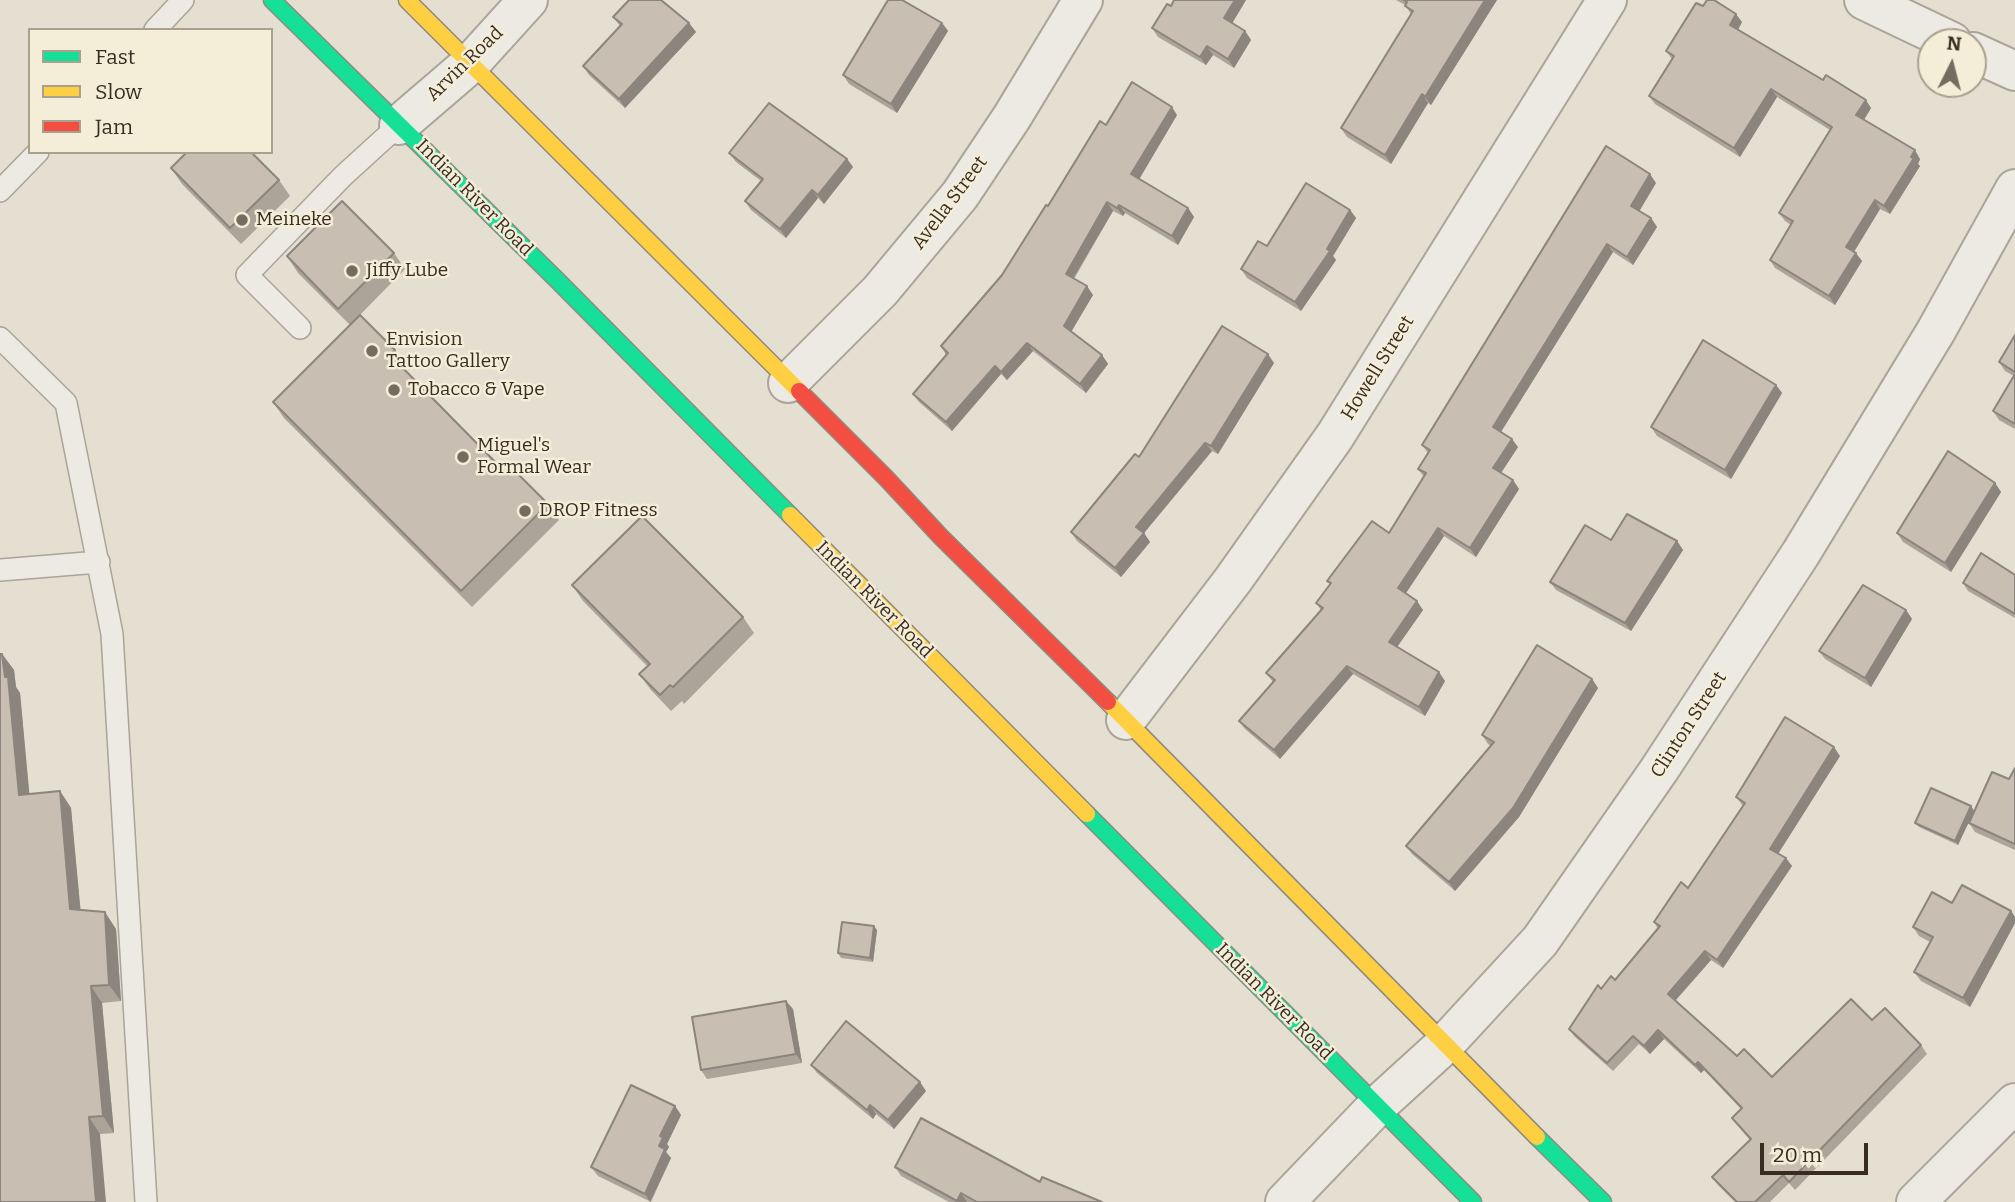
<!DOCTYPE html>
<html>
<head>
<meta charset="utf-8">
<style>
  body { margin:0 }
  #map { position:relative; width:2015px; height:1202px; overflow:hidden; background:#e4dfd1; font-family:Bitter,serif }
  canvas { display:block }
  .legend { position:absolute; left:28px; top:28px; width:245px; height:126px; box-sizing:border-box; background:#f4edd8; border:2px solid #a9a08f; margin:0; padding:9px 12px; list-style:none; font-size:21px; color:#392d21 }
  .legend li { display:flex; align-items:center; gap:14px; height:35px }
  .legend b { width:35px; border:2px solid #a9a08f }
  .north { position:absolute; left:1917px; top:28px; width:70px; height:70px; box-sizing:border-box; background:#f4edd8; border:2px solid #a9a08f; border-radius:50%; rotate:6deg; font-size:19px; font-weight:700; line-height:28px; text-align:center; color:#392d21 }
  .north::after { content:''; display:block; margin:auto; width:24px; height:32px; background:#756b5f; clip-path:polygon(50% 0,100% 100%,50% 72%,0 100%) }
  .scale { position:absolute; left:1760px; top:1143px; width:108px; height:32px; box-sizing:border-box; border:4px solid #392d21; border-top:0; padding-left:9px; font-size:21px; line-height:24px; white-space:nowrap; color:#392d21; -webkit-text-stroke:5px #f4edd8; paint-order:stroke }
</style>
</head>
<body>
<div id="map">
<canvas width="2015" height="1202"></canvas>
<ul class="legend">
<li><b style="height:9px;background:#16e098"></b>Fast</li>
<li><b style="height:9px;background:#ffcf43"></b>Slow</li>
<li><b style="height:9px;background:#f24e42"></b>Jam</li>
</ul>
<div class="north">N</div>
<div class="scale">20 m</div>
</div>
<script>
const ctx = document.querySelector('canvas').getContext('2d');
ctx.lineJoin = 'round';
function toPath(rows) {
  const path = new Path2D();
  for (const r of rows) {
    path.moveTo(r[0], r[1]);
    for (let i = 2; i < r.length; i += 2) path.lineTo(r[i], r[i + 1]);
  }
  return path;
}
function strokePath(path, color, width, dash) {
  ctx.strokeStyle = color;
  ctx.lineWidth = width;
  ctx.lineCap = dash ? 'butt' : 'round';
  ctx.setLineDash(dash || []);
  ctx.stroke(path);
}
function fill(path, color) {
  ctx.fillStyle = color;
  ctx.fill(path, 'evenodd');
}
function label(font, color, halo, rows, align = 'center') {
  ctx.font = font + ' Bitter,serif';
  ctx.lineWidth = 5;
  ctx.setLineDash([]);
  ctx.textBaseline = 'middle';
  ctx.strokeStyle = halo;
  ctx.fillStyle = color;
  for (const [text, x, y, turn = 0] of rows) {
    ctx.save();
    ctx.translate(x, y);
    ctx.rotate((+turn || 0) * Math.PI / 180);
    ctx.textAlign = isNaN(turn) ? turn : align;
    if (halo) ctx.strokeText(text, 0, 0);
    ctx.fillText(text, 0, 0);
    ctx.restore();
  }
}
const lane = toPath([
  [155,30,183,0],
  [0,191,38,152],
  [300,328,247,275,343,176,399,125],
  [0,338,66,403,112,634,146,1202],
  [0,570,99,562]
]);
const street = toPath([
  [1864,0,1952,42],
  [1973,52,2015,71],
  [399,125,470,64,528,0],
  [788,383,880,291,960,195,1012,117,1083,0],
  [1126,720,1233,580,1335,436,1607,0],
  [1285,1202,1377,1106,1444,1045,1540,941,1659,770,1801,553,1936,331,2015,189],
  [1916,1202,2015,1103]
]);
const fast = toPath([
  [272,0,557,280,790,515],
  [1087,814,1473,1202],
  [1537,1137,1603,1202]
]);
const slow = toPath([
  [407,0,799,391],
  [790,515,1087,814],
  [1108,702,1537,1137]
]);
const jam = toPath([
  [799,391,886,478,941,537,1108,702]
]);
strokePath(lane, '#aaa499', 24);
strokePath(street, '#aaa499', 42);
strokePath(fast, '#8f8a80', 19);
strokePath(slow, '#8f8a80', 19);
strokePath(jam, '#8f8a80', 19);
strokePath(lane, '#eceae2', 21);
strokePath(street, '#eceae2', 38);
strokePath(fast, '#16e098', 16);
strokePath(slow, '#ffcf43', 16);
strokePath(jam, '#f24e42', 16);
fill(toPath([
  [1174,0,1246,0,1232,23,1245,31,1251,40,1234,68,1213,55,1206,65,1158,37,1152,28,1171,6],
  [1396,0,1497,0,1431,105,1428,103,1391,164,1347,137,1341,128,1411,14,1405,5],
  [1703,6,1742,22,1738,30,1871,108,1864,120,1920,159,1918,164,1920,166,1890,214,1880,209,1854,252,1862,261,1835,305,1775,268,1770,260,1791,225,1785,221,1779,213,1830,130,1777,97,1740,157,1655,104,1649,96,1672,59,1666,51],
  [613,17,689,23,696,32,625,108,589,75,583,66,620,26],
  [942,23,948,31,897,113,849,84,843,75],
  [1177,115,1139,179,1188,208,1194,217,1178,245,1125,213,1123,216,1113,211,1074,279,1093,295,1071,331,1102,355,1108,364,1086,393,1033,351,1007,380,1001,374,952,431,919,402,913,394,946,355,941,346,1002,275,1048,206,1106,125],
  [729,153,847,159,853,167,824,204,818,198,786,238,751,210,745,201,761,181,736,162],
  [171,168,279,180,290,196,241,244,182,184],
  [1656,183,1639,211,1651,218,1657,227,1633,265,1613,252,1501,432,1518,447,1501,473,1513,480,1519,489,1476,557,1444,536,1406,593,1423,610,1397,647,1445,681,1425,716,1353,674,1280,759,1245,729,1239,721,1273,682,1266,673,1321,610,1316,603,1330,584,1327,581,1389,533,1424,477,1418,469,1428,453,1422,445],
  [1350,210,1356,218,1333,256,1336,260,1301,311,1247,278,1241,269,1267,246],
  [394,253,405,269,360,315,406,366,404,369,508,475,548,504,559,520,472,607,284,418,273,402,350,325,298,273,287,256],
  [2015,335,2015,429,1999,420,1993,411,2014,376,2005,371,1999,362],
  [1274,363,1218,454,1212,451,1144,533,1150,542,1121,577,1077,541,1071,532,1139,457],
  [1776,385,1782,393,1731,479,1657,436,1651,427],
  [1995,483,2001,492,1951,572,1903,542,1897,533],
  [1677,541,1683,550,1631,631,1556,590,1550,582],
  [2015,575,2015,618,1968,591,1963,583],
  [572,585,743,617,754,633,684,704,682,701,671,711,651,690,639,674,647,666,583,601],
  [1906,610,1912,619,1871,687,1825,659,1819,651],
  [2,654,14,670,16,687,20,693,29,794,60,791,71,808,80,910,116,929,121,1001,102,1003,114,1133,100,1134,0,1202],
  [1592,679,1598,688,1519,817,1455,891,1412,854,1406,846,1491,746,1488,744,1482,735],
  [1840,756,1778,854,1792,866,1723,968,1711,960,1675,1001,1737,1056,1772,1077,1872,1020,1921,1045,1927,1054,1795,1190,1789,1183,1770,1202,1735,1202,1718,1185,1712,1177,1750,1140,1738,1126,1732,1118,1741,1109,1704,1070,1701,1073,1664,1039,1650,1054,1639,1044,1613,1071,1575,1037,1569,1029,1601,989,1615,980,1658,929,1654,922,1688,888,1743,806,1736,797],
  [2015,768,2015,850,1975,832,1969,823,2009,779],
  [1971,806,1974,811,1958,845,1919,827,1915,823],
  [1952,903,2011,911,2015,917,2015,923,1970,1007,1921,981,1914,972,1930,942,1919,936,1913,927],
  [877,930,873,962,841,958,838,953],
  [793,1009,802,1063,707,1079,701,1070],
  [811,1065,926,1091,894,1129,876,1114,873,1119,817,1073],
  [675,1106,681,1115,667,1144,669,1147,666,1152,671,1158,651,1202,598,1176,591,1167],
  [895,1167,1040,1182,1102,1202,949,1202,901,1176]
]), '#aca399');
fill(toPath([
  [1235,0,1246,0,1230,27,1224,18],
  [1485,0,1497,0,1431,105,1425,97],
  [1736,14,1742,22,1736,33,1730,25],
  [689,23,696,32,625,108,619,99],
  [942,23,948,31,897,113,891,104],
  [1245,31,1251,40,1234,68,1228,59],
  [1207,46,1213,55,1206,65,1200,57],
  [1771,89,1777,97,1740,157,1734,148],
  [1422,94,1428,103,1391,164,1385,155],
  [1866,100,1871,108,1862,123,1856,115],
  [1172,107,1177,115,1137,183,1131,174],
  [1915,150,1920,159,1918,164,1920,166,1890,214,1884,206],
  [847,159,853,167,824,204,818,195],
  [1650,174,1656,183,1637,215,1631,206],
  [812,190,818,198,786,238,780,229],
  [1875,200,1880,209,1852,255,1846,247],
  [1107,202,1113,211,1071,282,1066,274],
  [1119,205,1125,213,1123,216,1117,208],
  [1188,208,1194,217,1178,245,1172,236],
  [1350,210,1356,218,1333,256,1336,260,1301,311,1295,302],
  [1651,218,1657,227,1633,265,1627,257],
  [1607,244,1613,252,1499,435,1493,427],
  [1856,253,1862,261,1835,305,1829,296],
  [1087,286,1093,295,1070,334,1064,326],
  [1027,343,1033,351,1007,380,1001,372],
  [395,350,406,366,402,371,390,355],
  [1268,354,1274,363,1218,454,1211,446],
  [1102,355,1108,364,1086,393,1080,384],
  [995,366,1001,374,952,431,946,422],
  [1776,385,1782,393,1731,479,1725,470],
  [1512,439,1518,447,1499,476,1493,468],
  [1205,443,1212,451,1144,533,1150,542,1121,577,1115,568,1136,527],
  [1513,480,1519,489,1476,557,1470,548],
  [1995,483,2001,492,1951,572,1945,563],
  [1438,528,1444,536,1404,596,1398,588],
  [1677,541,1683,550,1631,631,1625,623],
  [1417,601,1423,610,1395,650,1389,642],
  [1906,610,1912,619,1871,687,1865,678],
  [2,654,14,670,16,687,20,693,31,811,19,795],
  [1347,666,1353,674,1280,759,1274,750],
  [1439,672,1445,681,1425,716,1419,707],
  [1592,679,1598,688,1519,817,1455,891,1449,882],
  [1834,747,1840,756,1776,857,1770,849],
  [60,791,71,808,82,925,70,909],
  [1971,806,1974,811,1958,845,1955,841],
  [1786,858,1792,866,1723,968,1717,960],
  [2011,911,2015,917,2015,923,1970,1007,1963,998],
  [105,912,116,929,121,1001,109,985],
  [874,926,877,930,873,962,870,958],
  [1705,951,1711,960,1674,1002,1668,994],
  [91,986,102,1003,114,1133,103,1116],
  [786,1001,793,1009,802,1063,796,1054],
  [1658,1030,1664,1039,1650,1054,1644,1046],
  [1698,1062,1704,1070,1701,1073,1695,1065],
  [920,1082,926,1091,894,1129,888,1120],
  [870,1105,876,1114,873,1119,867,1110],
  [675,1106,681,1115,667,1144,669,1147,666,1152,671,1158,650,1202,645,1194,660,1136],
  [89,1117,100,1134,106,1202,96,1202],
  [961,1193,967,1202,958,1202,957,1201]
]), '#8c857d');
const building = toPath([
  [629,0,661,0,689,23,619,99,583,66,622,24,613,17,629,0],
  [888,0,902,0,942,23,891,104,843,75,888,0],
  [1174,0,1235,0,1224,18,1245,31,1228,59,1207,46,1200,57,1152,28,1167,4,1171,6,1174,0],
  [1404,0,1485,0,1425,97,1422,94,1385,155,1341,128,1413,11,1405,6,1407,2,1404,0],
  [1707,0,1714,0,1736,14,1730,25,1823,80,1826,75,1866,100,1856,115,1915,150,1911,157,1914,158,1884,206,1875,200,1846,247,1856,253,1829,296,1770,260,1793,221,1779,213,1832,127,1771,89,1734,148,1649,96,1674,56,1666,51,1696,3,1703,6,1707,0],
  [1132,82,1172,107,1131,174,1188,208,1172,236,1119,205,1117,208,1107,202,1066,274,1087,286,1064,326,1102,355,1080,384,1027,343,1001,372,995,366,946,422,913,394,948,353,941,346,1002,275,1046,205,1048,206,1100,121,1106,125,1132,82],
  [769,103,847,159,818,195,812,190,780,229,745,201,763,179,729,153,769,103],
  [1606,146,1650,174,1631,206,1651,218,1627,257,1607,244,1493,427,1512,439,1493,468,1513,480,1470,548,1438,528,1398,588,1417,601,1389,642,1439,672,1419,707,1347,666,1274,750,1239,721,1275,680,1266,673,1323,608,1316,603,1331,583,1327,581,1372,521,1389,533,1426,473,1418,469,1430,450,1422,445,1606,146],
  [187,152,251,152,279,180,230,228,171,168,187,152],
  [1306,183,1350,210,1327,249,1330,251,1295,302,1241,269,1258,241,1267,246,1306,183],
  [342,201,394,253,338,309,287,256,342,201],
  [360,315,395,350,390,355,508,475,513,469,548,504,461,591,273,402,360,315],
  [1222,326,1268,354,1211,446,1205,443,1136,527,1144,533,1115,568,1071,532,1135,454,1139,457,1222,326],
  [2015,335,2015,372,1999,362,2015,335],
  [1703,340,1776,385,1725,470,1651,427,1703,340],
  [2015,374,2015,424,1993,411,2015,374],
  [1948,451,1995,483,1945,563,1897,533,1948,451],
  [1627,514,1677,541,1625,623,1550,582,1585,525,1611,540,1627,514],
  [642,516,743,617,673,687,670,685,660,695,639,674,650,664,572,585,642,516],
  [1981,553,2015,575,2015,614,1963,583,1981,553],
  [1863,585,1906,610,1865,678,1819,651,1863,585],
  [1537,645,1592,679,1513,808,1449,882,1406,846,1494,742,1482,735,1537,645],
  [0,654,2,654,5,677,8,677,19,795,60,791,70,909,105,912,109,985,91,986,103,1116,89,1117,96,1202,0,1202,0,654],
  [1785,717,1834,747,1770,849,1786,858,1717,960,1705,951,1668,994,1737,1056,1744,1049,1772,1077,1851,999,1872,1020,1885,1008,1921,1045,1789,1182,1783,1175,1755,1202,1737,1202,1712,1177,1751,1139,1732,1118,1742,1108,1698,1062,1695,1065,1658,1030,1644,1046,1633,1036,1607,1063,1569,1029,1598,985,1601,989,1611,976,1615,980,1660,926,1654,922,1681,882,1688,888,1745,803,1736,797,1785,717],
  [2015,768,2015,844,1969,823,1992,772,2009,779,2015,768],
  [1931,788,1971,806,1955,841,1915,823,1931,788],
  [1962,885,2011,911,1963,998,1914,972,1933,937,1913,927,1932,892,1952,903,1962,885],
  [842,922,874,926,870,958,838,953,842,922],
  [786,1001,796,1054,701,1070,692,1017,786,1001],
  [846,1021,920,1082,888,1120,870,1105,867,1110,811,1065,846,1021],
  [631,1085,675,1106,660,1136,663,1138,659,1146,665,1149,645,1194,591,1167,631,1085],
  [921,1118,1040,1182,1042,1177,1102,1202,977,1202,961,1193,957,1201,895,1167,921,1118]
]);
fill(building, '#c8beb2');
strokePath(building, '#8c857d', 2);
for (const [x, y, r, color] of [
  [242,220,7,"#756b5f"],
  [352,271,7,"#756b5f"],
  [372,351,7,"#756b5f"],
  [394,390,7,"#756b5f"],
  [463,457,7,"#756b5f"],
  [525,511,7,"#756b5f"]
]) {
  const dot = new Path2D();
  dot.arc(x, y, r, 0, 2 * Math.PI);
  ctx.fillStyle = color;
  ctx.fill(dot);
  strokePath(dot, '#f4edd8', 2.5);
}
label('19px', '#392d21', '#f4edd8', [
  ["Arvin Road",465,64,-44],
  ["Indian River Road",474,198,45],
  ["Avella Street",950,203,-53],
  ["Howell Street",1378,368,-58],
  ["Indian River Road",874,600,45],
  ["Clinton Street",1689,725,-57],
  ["Indian River Road",1274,1002,45]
]);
label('19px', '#392d21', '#f4edd8', [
  ["Meineke",256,220],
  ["Jiffy Lube",366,271],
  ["Envision",386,340],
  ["Tattoo Gallery",386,362],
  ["Tobacco & Vape",408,390],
  ["Miguel's",477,446],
  ["Formal Wear",477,468],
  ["DROP Fitness",539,511]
], 'left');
</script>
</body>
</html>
